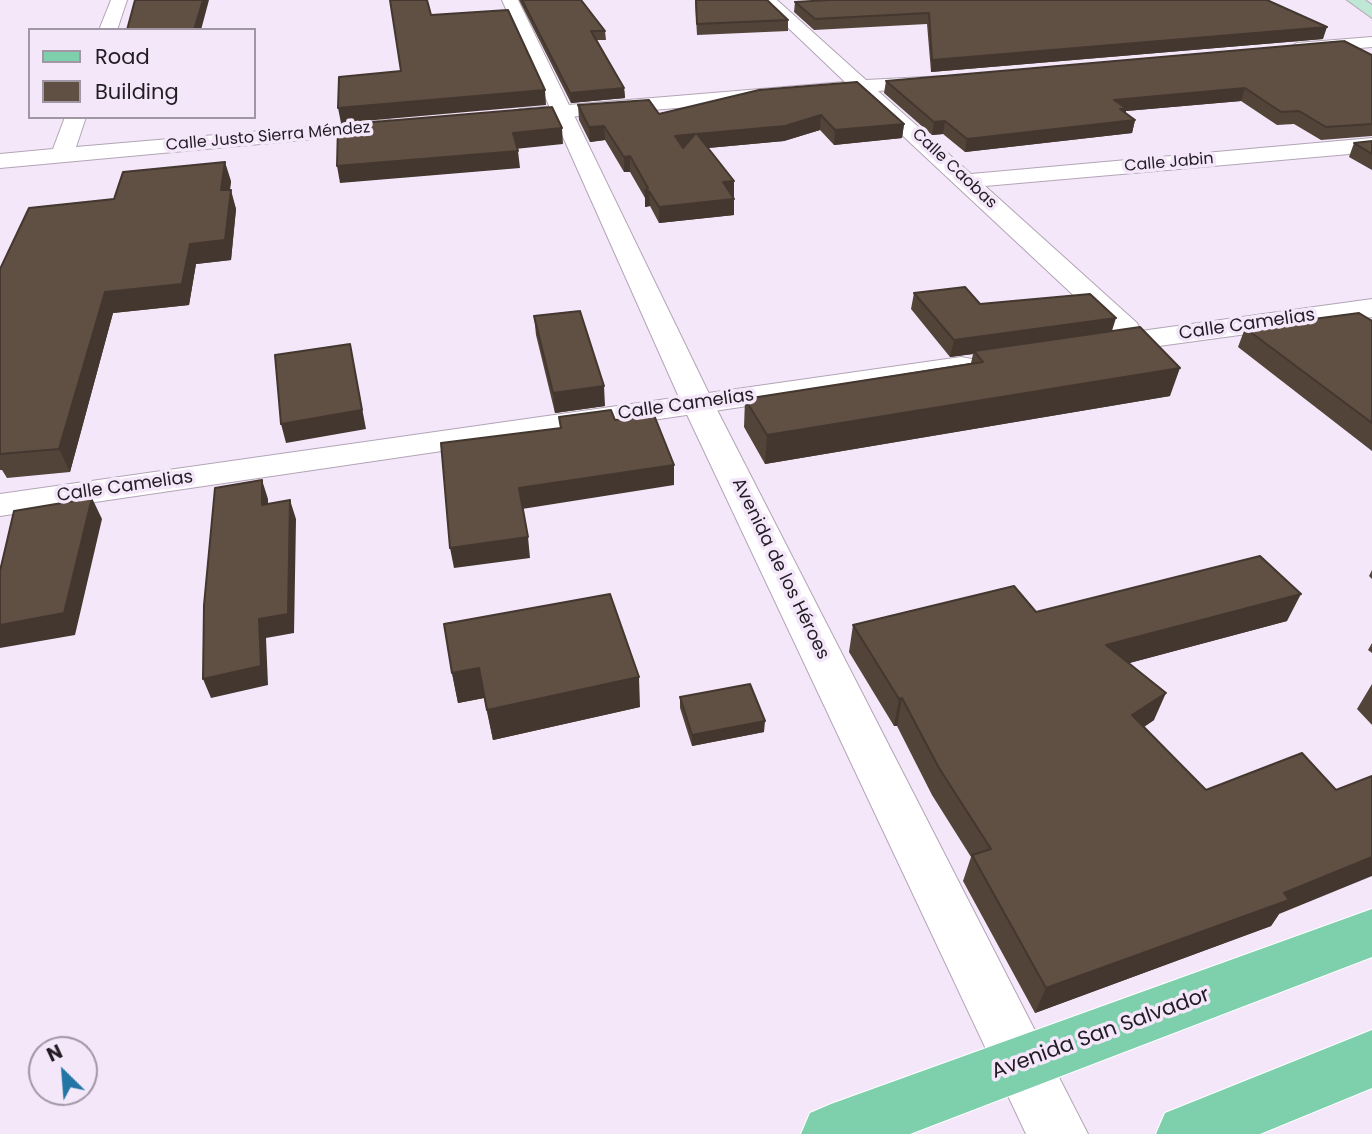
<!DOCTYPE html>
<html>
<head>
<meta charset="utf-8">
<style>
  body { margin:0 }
  #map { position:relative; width:1372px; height:1134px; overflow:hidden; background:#f5e7fa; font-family:Poppins,sans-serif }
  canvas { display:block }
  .legend { position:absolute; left:28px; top:28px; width:228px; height:91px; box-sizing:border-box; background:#f5e7fa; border:2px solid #a196a4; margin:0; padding:9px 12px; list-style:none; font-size:21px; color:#221d24 }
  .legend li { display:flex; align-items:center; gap:14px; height:35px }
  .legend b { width:35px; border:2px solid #a196a4 }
  .north { position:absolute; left:28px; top:1036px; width:70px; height:70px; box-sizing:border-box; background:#f5e7fa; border:2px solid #a196a4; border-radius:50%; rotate:335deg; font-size:19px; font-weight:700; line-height:28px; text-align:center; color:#221d24 }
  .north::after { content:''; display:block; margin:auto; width:24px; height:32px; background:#2275a5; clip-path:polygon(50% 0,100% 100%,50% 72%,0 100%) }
</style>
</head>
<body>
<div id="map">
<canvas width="1372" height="1134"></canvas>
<ul class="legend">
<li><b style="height:9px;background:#7ecfac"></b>Road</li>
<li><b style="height:19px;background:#604f43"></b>Building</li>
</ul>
<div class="north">N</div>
</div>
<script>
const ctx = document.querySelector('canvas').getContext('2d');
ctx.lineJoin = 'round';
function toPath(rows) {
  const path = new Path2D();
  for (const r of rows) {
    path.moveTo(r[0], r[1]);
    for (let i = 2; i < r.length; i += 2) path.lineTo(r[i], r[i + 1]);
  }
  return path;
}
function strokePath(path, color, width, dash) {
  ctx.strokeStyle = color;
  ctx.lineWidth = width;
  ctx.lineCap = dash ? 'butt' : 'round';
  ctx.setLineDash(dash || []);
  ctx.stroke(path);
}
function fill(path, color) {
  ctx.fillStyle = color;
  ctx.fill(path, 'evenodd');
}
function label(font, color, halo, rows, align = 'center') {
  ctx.font = font + ' Poppins,sans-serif';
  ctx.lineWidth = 7;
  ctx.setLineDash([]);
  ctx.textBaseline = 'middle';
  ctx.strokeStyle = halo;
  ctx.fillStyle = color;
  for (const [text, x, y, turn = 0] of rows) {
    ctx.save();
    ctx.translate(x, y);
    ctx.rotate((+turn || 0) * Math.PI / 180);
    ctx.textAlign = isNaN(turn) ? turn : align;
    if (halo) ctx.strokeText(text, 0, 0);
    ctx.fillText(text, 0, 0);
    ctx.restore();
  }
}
const minor = toPath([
  [111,0,127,0,117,30,99,30,111,0],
  [759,0,777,0,866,80,945,76,948,80,945,84,938,86,878,91,971,174,1372,138,1372,152,985,186,1137,323,1141,331,1372,299,1372,317,1100,354,1089,351,1085,345,1089,339,1115,334,857,93,520,121,510,115,520,109,845,82,759,0],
  [1372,37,1372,47,1297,53,1288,48,1297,43,1372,37],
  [65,117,86,117,76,147,390,120,401,126,390,132,0,168,0,154,53,149,65,117],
  [961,357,972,359,976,366,972,373,0,516,0,494,961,357]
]);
const tertiary = toPath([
  [502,0,518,0,714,404,1088,1134,1026,1134,682,404,502,0]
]);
const secondary = toPath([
  [1347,0,1365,0,1372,5,1372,18,1347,0]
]);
const primary = toPath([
  [1372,909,1372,957,910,1134,801,1134,810,1113,831,1104,1372,909],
  [1372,1030,1372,1088,1260,1134,1156,1134,1165,1113,1372,1030]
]);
strokePath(minor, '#b2a5b6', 2);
strokePath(tertiary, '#b2a5b6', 2);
strokePath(secondary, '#b2a5b6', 2);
strokePath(primary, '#fff', 2);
fill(minor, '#fff');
fill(tertiary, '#fff');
fill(secondary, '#bee7d6');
fill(primary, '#7ecfac');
fill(toPath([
  [519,0,581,0,605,31,606,40,597,40,624,88,625,98,571,103],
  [695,0,767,0,788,20,788,31,697,35],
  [795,2,1323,39,931,72,927,24,814,30,794,12],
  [1372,55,1372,136,1321,140,1294,124,1277,125,1241,101,1126,111,1126,113,1135,120,1132,133,965,152,943,134,932,135,884,93,886,81],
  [759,90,904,124,902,138,834,145,820,130,784,141,708,148,734,197,733,197,734,199,734,215,659,223,650,206,645,207,645,198,630,172,624,172,605,140,590,142,579,120,578,105,659,114],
  [1372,141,1372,170,1349,157,1354,143],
  [231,181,230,190,236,209,231,260,196,264,189,305,113,313,70,472,7,478,2,470,0,470,0,269,114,199],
  [914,293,980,304,1112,331,1170,396,765,464,744,427,745,399,971,363,973,354,950,357,911,309],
  [534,316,605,406,555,413,536,335],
  [1372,321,1372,451,1238,347,1245,328],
  [1372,570,1372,579,1369,576],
  [1036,612,1287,621,1129,663,1154,720,1144,727,1279,914,1271,926,1035,1013,963,881,971,857,932,795,897,726,894,726,849,652,853,625],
  [1372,643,1372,653,1368,650],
  [452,673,640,707,493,740,484,698,458,703],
  [1372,684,1372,725,1357,709],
  [680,697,764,732,692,746,680,708]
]), '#53443a');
fill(toPath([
  [203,0,209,0,201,30,194,30],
  [1327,27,1323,39,931,72,932,60],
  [624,88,625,98,571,103,570,93],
  [1245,88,1241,101,1126,111,1124,122,1114,100],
  [545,90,546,105,341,123,338,108],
  [821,115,820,130,784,141,697,149,697,134],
  [1135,120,1132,133,965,152,967,139],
  [945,121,943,134,932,135,934,122],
  [904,124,902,138,834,145,835,130],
  [604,126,605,140,590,142,589,127],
  [562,128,563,144,515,149,513,133],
  [695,134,695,149,675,151,675,136],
  [518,151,520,168,340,183,337,166],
  [630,156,630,172,624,172,624,157],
  [225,162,231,181,227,210,221,190],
  [734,181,734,197,722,198,723,182],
  [231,190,236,209,231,260,196,264,189,305,113,313,70,472,59,449,105,292],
  [645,191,649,191,650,206,645,207],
  [734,199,734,215,659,223,659,207],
  [1116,318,1111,334,974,351,973,354,950,357,954,340],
  [350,344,366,429,286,443,281,424],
  [1180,368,1170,396,765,464,767,435],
  [604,386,605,406,555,413,553,393],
  [674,465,674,485,522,509,519,488],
  [262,480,268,499,268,523,262,505],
  [92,498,102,519,75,635,0,648,0,625],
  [290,500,296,519,294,633,266,638,268,685,211,698,203,679,259,619],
  [528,537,530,558,454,568,450,548],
  [1301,594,1287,621,1096,672,1106,645],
  [479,668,484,698,458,703,452,673],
  [639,677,640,707,493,740,487,710],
  [1166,693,1154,720,1121,742,1132,715],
  [902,698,897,726,894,726,899,699],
  [765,721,764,732,692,746,692,735],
  [1372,857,1372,876,1279,914,1271,926,1035,1013,1046,988]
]), '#43372f');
const building = toPath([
  [135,0,203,0,194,30,127,30,135,0],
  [390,0,427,0,431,15,508,10,545,90,338,108,339,77,401,71,390,0],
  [522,0,581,0,605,31,591,31,624,88,570,93,522,0],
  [696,0,767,0,788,20,697,24,696,0],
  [829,0,1267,0,1327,27,932,60,929,13,815,19,795,2,829,0],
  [1344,41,1372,55,1372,124,1326,127,1299,111,1281,112,1245,88,1114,100,1127,109,1120,109,1135,120,967,139,945,121,934,122,886,81,1344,41],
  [857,82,904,124,835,130,821,115,785,126,697,134,734,181,723,182,734,199,659,207,649,191,645,191,648,188,630,156,624,157,604,126,589,127,578,105,649,100,659,114,759,90,857,82],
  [695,134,683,148,675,136,695,134],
  [552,107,562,128,513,133,518,151,337,166,338,125,552,107],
  [1372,141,1372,154,1354,143,1372,141],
  [225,162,221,190,231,190,225,240,190,244,182,284,105,292,59,449,0,454,0,269,29,208,114,199,123,172,225,162],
  [965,287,980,304,1090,294,1116,318,954,340,914,293,965,287],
  [580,311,604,386,553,393,534,316,580,311],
  [1359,313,1372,321,1372,423,1245,328,1359,313],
  [1140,327,1180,368,767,435,745,399,983,362,974,351,1140,327],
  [350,344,362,410,281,424,275,355,350,344],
  [611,410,615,420,654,415,674,465,519,488,528,537,450,548,441,443,561,428,559,417,611,410],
  [262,480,262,505,290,500,288,614,259,619,261,666,203,679,204,605,215,488,262,480],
  [92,498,64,613,0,625,0,571,14,511,92,498],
  [1260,556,1301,594,1106,645,1166,693,1132,715,1206,790,1302,753,1336,790,1372,776,1372,857,1284,893,1289,900,1046,988,972,855,991,849,939,768,902,698,899,699,853,625,1014,586,1036,612,1260,556],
  [610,594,639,677,487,710,479,668,452,673,444,624,610,594],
  [750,684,765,721,692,735,680,697,750,684]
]);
fill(building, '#604f43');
strokePath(building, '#43372f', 2);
label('16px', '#221d24', '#f5e7fa', [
  ["Calle Justo Sierra Méndez",268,137,-5],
  ["Calle Jabin",1169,163,-5],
  ["Calle Caobas",954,169,43]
]);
label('18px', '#221d24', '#f5e7fa', [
  ["Calle Camelias",1247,325,-8],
  ["Calle Camelias",686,405,-8],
  ["Calle Camelias",125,487,-8],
  ["Avenida de los Héroes",780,569,64]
]);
label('21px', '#221d24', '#f5e7fa', [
  ["Avenida San Salvador",1101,1034,-20]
]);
</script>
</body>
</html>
